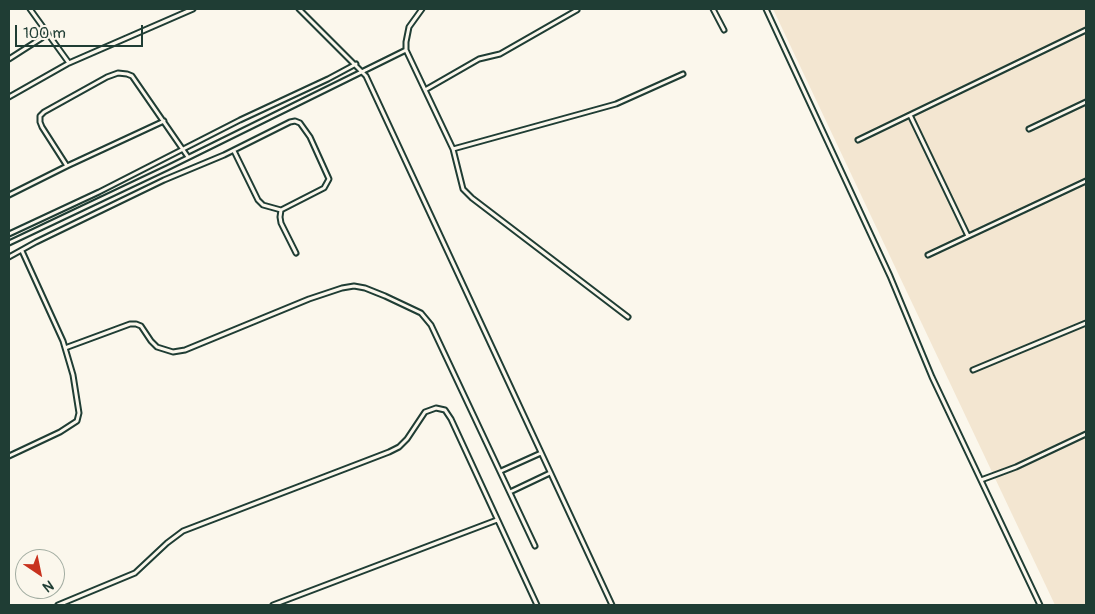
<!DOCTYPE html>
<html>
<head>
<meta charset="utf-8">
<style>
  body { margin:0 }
  #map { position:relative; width:1095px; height:614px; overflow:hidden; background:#fbf7ec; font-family:Pangolin,sans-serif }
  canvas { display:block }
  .frame { position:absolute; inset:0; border:10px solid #1f3d34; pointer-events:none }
  .north { position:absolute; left:15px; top:549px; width:50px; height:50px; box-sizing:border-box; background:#fbf7ec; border:1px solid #a3ada2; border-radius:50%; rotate:146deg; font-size:14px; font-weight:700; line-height:20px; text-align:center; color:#1f3d34 }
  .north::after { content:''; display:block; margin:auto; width:18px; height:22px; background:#c8321e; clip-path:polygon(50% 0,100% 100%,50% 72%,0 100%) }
  .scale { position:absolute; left:15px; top:25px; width:128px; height:22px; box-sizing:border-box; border:2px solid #1f3d34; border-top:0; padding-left:6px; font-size:15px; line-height:18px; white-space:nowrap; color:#1f3d34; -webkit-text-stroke:4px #fbf7ec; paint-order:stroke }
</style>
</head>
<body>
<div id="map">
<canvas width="1095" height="614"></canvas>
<div class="frame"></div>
<div class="north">N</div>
<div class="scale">100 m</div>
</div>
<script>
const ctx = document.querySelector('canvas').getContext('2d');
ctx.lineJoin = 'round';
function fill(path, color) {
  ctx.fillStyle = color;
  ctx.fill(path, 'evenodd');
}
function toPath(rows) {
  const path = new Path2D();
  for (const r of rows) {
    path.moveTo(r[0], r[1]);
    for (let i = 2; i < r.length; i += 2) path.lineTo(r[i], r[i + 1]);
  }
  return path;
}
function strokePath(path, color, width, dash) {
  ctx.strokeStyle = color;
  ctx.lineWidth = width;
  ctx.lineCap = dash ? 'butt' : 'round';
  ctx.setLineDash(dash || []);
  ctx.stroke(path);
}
fill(toPath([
  [773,9,1086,9,1086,605,1055,605]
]), '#f3e6d1');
const service = toPath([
  [30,9,69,63],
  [299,9,366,76,612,605],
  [422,9,409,27,406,42,406,50,453,149,463,189,472,198,628,317],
  [713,9,724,30],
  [766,9,890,276,932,377,1040,605],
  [9,59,48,34],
  [425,90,479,59,500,54,577,10],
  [9,97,69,63,193,9],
  [910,115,968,236],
  [1029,129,1086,102],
  [858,140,1086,30],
  [453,149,616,104,683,74],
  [234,151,258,200,263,205,281,210],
  [67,166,42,127,40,122,40,116,44,112,107,77,118,73,127,74,132,76,188,157],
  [9,195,67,166,164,121],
  [9,234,99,192,240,120,328,79,356,64],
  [9,243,167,168,406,50],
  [928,255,1086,181],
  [9,257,36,242,164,180,224,155,290,122,295,121,300,123,310,137,329,179,324,188,281,210,280,217,281,223,296,253],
  [65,348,130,324,136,324,141,326,151,341,157,347,173,352,185,350,309,299,342,288,354,286,365,288,385,296,421,313,431,325,535,546],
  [973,370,1086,323],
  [9,456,60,432,77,421,79,413,73,375,63,341,22,251],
  [501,471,541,453],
  [981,480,1016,467,1086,434],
  [510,492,550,473],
  [58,605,135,573,167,543,183,531,389,452,399,447,407,439,425,412,436,408,445,410,451,419,537,605],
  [273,605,497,520]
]);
strokePath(service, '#1f3d34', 7);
strokePath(service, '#fbf7ec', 3);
</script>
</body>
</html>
